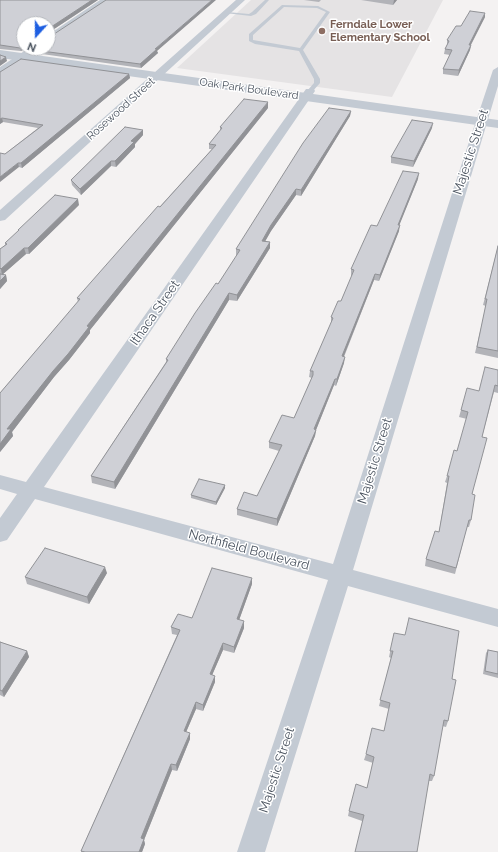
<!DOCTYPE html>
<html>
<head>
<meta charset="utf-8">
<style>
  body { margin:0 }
  #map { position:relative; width:498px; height:852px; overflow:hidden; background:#f4f2f2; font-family:Raleway,sans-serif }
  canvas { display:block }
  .north { position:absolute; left:16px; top:16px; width:40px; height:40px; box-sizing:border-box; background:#fff; border:1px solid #b7babf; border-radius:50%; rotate:201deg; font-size:11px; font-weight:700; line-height:16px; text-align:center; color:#4a535f }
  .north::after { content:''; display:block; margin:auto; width:14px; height:18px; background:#1e5fe2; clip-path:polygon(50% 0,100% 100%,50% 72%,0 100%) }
</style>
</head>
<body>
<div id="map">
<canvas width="498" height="852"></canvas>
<div class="north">N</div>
</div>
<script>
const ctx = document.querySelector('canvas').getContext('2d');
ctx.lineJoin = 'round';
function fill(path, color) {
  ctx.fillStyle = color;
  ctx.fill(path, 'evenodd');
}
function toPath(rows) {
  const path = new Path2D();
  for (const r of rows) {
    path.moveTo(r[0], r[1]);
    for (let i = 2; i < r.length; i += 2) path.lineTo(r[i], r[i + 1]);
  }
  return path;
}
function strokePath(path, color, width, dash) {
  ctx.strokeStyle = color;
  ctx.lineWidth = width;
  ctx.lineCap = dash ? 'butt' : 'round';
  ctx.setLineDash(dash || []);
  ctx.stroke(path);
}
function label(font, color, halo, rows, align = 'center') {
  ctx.font = font + ' Raleway,sans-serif';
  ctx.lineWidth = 3;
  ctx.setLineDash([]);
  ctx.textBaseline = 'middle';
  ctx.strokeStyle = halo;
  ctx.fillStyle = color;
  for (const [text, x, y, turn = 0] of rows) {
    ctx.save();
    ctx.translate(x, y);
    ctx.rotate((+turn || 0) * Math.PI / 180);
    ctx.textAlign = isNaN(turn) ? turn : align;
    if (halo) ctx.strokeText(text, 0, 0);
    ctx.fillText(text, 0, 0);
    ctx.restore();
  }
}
fill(toPath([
  [251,0,443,0,392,97,177,68]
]), '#e5e3e4');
fill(toPath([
  [265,0,269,0,256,14,251,16,225,13,227,12,249,14,252,12,265,0],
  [282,5,318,6,330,12,303,50,320,79,320,83,312,92,307,91,314,83,314,79,299,51,255,44,249,41,249,34,282,5],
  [284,7,317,8,326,12,300,48,253,40,253,35,284,7]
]), '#c3cad3');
fill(toPath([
  [100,0,110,0,48,42,48,35,100,0],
  [236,0,245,0,5,220,0,221,0,210,236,0],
  [29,48,40,48,0,75,0,67,29,48],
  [498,67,498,86,353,570,498,609,498,627,348,586,265,852,237,852,328,580,35,499,7,540,0,542,0,518,17,494,0,489,0,475,26,482,306,89,314,89,315,91,44,487,333,564,455,184,493,70,498,67]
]), '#c3cad3');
fill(toPath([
  [0,50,498,120,498,128,0,58,0,50]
]), '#c3cad3');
fill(toPath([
  [0,0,98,0,48,33,48,24,24,24,21,51,0,49],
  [304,0,321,0,319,2],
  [361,0,397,0,393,5],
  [485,17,471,45,470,50,458,76,443,74,443,69,450,55,444,54,445,49,447,45,447,40,461,26],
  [34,50,157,51,158,53,141,68,35,53],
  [0,72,129,74,130,78,22,168,19,167,5,154,38,128,3,122,0,124],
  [268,108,90,330,90,333,69,360,54,377,12,432,13,436,0,452,0,393,78,302,77,298,212,149,209,149,209,144,220,131,220,127],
  [351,111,350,116,301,196,296,195,271,231,265,241,270,242,270,248,237,301,229,300,115,489,92,483,91,476,166,362,166,359,218,284,237,256,236,256,236,249],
  [432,128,413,167,391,163,391,157],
  [143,130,143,135,135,144,135,147,116,167,111,166,81,195,72,185,71,180],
  [418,179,399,225,399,231,379,281,374,280,344,357,344,363,336,386,334,385,316,430,315,436,277,526,237,515,237,509,257,496,279,451,269,448,269,442,294,418,312,378,309,377,310,371,331,324,331,317,341,301,352,276,351,276,351,269,377,226],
  [79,205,29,254,26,254,3,274,6,275,7,281,0,289,0,249,5,245,5,243,18,232,18,230],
  [498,246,498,358,475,353,486,306,483,305],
  [498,370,498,393,494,392,482,437,472,494,471,520,469,527,467,527,455,574,425,566,426,559,439,532,447,483,445,482,447,476,457,451,467,419,459,417,461,410],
  [225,485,225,488,216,505,191,498,191,495],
  [107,573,89,604,27,584,25,577],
  [252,584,239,620,244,628,234,653,223,650,212,675,215,682,203,711,196,709,186,732,190,739,177,771,172,770,144,840,145,844,142,852,81,852,81,851,177,635,172,634,171,627,192,618],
  [394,633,452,679,448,721,446,727,442,726,434,776,432,781,429,781,362,821,348,816,349,811,367,788,373,763,364,760,366,754,384,731,389,709,379,706,391,658,389,657],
  [0,642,27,651,29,657,4,697,0,695],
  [488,650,498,652,498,678,483,674,486,653]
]), '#b2b3b8');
fill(toPath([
  [92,0,98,0,48,33,48,29],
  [212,0,216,0,157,51,158,53,141,68,140,64,155,49],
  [394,0,397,0,393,5],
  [485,13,485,17,468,50,469,45],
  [24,45,24,48,27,48,21,51,20,48],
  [471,45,470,50,458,76,459,70],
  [6,57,7,61,0,66,0,61],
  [129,74,130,78,22,168,21,163],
  [268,102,268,108,90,330,90,333,69,360,54,377,12,432,13,436,0,452,0,444,7,429,87,326],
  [351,111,350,116,301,196,301,190],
  [2,118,3,122,0,124,0,119],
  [433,123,432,128,413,167,414,161],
  [143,130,143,135,135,144,135,147,116,167,115,161,131,141],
  [111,161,111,166,81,195,80,189],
  [18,163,19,167,0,182,0,177],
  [419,173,418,179,397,231,398,225],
  [296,189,296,195,271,231,262,247,262,241,271,225],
  [78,199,79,205,29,254,28,248],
  [400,225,399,231,379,281,380,275],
  [270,242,270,248,237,301,237,295],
  [24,248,26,254,2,275,1,269],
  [375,274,374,280,341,363,342,356],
  [6,275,7,281,0,289,0,281],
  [229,293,229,300,115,489,114,482],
  [345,357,344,363,336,386,337,379],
  [335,379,334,385,316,430,315,436,277,526,277,519],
  [225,485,225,488,216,505,216,502],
  [105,567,107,573,89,604,87,597],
  [252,578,252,584,237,626,237,619],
  [244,621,244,628,234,653,234,647],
  [223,643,223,650,210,680,210,674],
  [27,651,29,657,4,697,2,691],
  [215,676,215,682,203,711,203,705],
  [196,702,196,709,184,737,184,731],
  [190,733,190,739,177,771,176,765],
  [171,764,172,770,144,840,145,844,142,852,139,852,141,838]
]), '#919296');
const building = toPath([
  [0,0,92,0,48,29,48,24,24,24,24,45,20,48,0,45,0,0],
  [106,0,212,0,155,49,157,49,140,64,34,50,36,48,48,48,48,38,106,0],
  [470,11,485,13,469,45,471,45,459,70,443,69,452,50,445,49,449,41,447,40,456,26,461,26,470,11],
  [0,55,6,57,0,61,0,55],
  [21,59,129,74,21,163,18,163,0,177,0,153,5,154,43,125,2,118,0,119,0,72,21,59],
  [244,99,268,102,87,326,89,327,68,354,53,371,7,429,11,429,0,444,0,393,80,299,77,298,158,206,160,207,216,145,209,144,222,128,220,127,244,99],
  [329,108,351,111,301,190,296,189,271,225,262,241,270,242,237,295,229,293,114,482,91,476,168,360,166,359,195,313,216,283,218,284,240,250,236,249,303,143,329,108],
  [412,120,433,123,414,161,391,157,412,120],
  [125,127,143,130,131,141,134,142,115,161,111,161,80,189,71,180,125,127],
  [403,171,419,173,398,225,400,225,380,275,375,274,342,356,345,357,337,379,335,379,314,429,316,430,277,519,237,509,244,492,257,496,282,445,269,442,282,415,294,418,313,375,313,371,310,371,333,318,331,317,338,301,341,301,354,270,351,269,371,225,377,226,403,171],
  [55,195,78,199,28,248,24,248,1,269,0,268,0,249,7,244,5,243,19,230,18,230,55,195],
  [498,246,498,351,477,347,487,299,485,299,498,246],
  [0,274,6,275,0,281,0,274],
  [485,367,498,370,498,386,495,385,482,437,487,438,472,494,475,495,471,520,469,520,456,568,426,559,435,531,439,532,449,476,447,476,454,450,457,451,468,412,461,410,467,388,479,391,485,367],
  [199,479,225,485,216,502,191,495,199,479],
  [45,548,105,567,87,597,25,577,45,548],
  [212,568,252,578,237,619,244,621,234,647,223,643,210,674,215,676,203,705,196,702,184,731,190,733,176,765,171,764,141,838,144,839,139,852,85,852,81,851,180,630,171,627,178,614,192,618,212,568],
  [409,618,459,631,452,679,456,680,448,721,444,720,434,776,430,774,417,852,355,852,364,815,349,811,356,784,367,788,374,757,366,754,372,728,384,731,390,703,380,700,393,651,390,651,394,633,405,635,409,618],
  [0,642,27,651,2,691,0,690,0,642],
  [488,650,498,652,498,674,485,671,488,650]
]);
fill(building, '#cfd0d6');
strokePath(building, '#919296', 1);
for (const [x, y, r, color] of [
  [322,31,4,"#8d6e63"]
]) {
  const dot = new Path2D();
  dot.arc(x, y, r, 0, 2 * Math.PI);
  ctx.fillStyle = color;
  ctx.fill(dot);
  strokePath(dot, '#fff', 1.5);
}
label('bold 11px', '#785e54', '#fff', [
  ["Ferndale Lower",330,25],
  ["Elementary School",330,38]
], 'left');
label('11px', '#4a535f', '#fff', [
  ["Oak Park Boulevard",249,89,8],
  ["Rosewood Street",121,109,-42]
]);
label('13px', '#4a535f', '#fff', [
  ["Majestic Street",471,152,-72],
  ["Ithaca Street",155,313,-55],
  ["Majestic Street",375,461,-73],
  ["Northfield Boulevard",249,550,15],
  ["Majestic Street",277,770,-72]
]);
</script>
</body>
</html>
